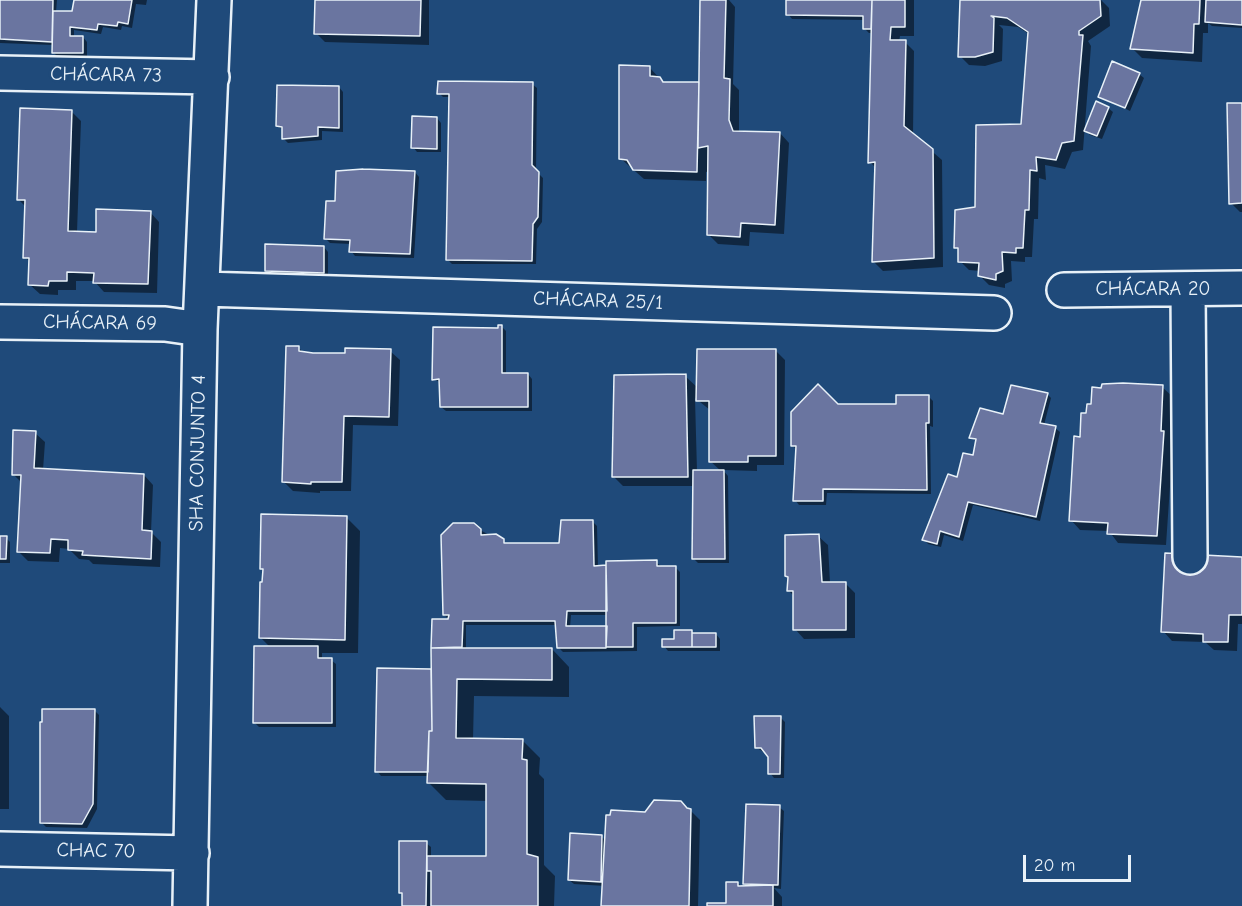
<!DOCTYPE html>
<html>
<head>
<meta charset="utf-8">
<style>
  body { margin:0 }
  #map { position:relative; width:1242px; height:906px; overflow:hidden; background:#1f4a7a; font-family:"Comic Neue",sans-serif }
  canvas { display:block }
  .scale { position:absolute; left:1023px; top:855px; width:108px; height:27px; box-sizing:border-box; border:3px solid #e8f1f8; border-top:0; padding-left:8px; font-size:18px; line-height:21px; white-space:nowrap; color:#e8f1f8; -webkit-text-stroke:4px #1f4a7a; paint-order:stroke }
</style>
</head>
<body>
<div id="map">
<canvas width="1242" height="906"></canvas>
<div class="scale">20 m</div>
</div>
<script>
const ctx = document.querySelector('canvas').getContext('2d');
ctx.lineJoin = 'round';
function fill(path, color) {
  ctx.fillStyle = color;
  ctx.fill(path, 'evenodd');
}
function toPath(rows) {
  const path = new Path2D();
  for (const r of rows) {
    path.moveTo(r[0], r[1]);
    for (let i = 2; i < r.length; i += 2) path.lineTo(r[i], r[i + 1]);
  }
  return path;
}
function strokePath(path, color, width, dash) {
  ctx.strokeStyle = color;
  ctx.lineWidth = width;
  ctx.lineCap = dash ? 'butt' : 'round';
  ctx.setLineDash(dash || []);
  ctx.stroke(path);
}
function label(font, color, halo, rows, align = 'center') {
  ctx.font = font + ' "Comic Neue",sans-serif';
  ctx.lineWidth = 5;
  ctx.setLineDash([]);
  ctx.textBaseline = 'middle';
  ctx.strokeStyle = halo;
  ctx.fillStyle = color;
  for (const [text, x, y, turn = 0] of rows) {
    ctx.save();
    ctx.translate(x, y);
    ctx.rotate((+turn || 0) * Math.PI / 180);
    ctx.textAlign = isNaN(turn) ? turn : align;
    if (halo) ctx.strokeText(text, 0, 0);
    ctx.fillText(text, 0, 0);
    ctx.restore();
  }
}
fill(toPath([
  [0,0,57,0,56,12,73,13,75,0,147,0,146,5,136,4,132,28,122,26,121,30,103,27,101,34,74,30,74,37,83,37,87,42,87,57,58,57,53,52,53,45,0,43],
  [317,0,429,0,429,45,325,42,316,33],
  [702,0,729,0,735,7,733,84,739,90,739,133,780,133,789,143,784,234,750,232,749,246,718,244,708,234,709,172,706,172,706,181,644,179,620,158,649,67,664,83,700,84],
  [788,0,914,0,914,36,900,36,899,42,905,42,914,51,913,135,942,160,943,267,883,271,873,261,876,168,870,162,873,33,869,33,864,28,864,20,792,19,788,14],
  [962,0,1101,0,1109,8,1110,26,1088,41,1091,46,1083,150,1072,152,1065,169,1045,165,1046,180,1039,178,1038,219,1034,219,1032,257,1025,257,1025,262,1011,261,1012,281,1005,284,1005,288,989,285,980,276,980,271,969,270,960,261,960,252,956,247,1022,125,1029,34,1018,27,999,25,1003,29,1002,61,985,66,969,65,960,56],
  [1143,0,1205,0,1208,5,1208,0,1242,0,1242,28,1212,26,1208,23,1208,33,1203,33,1202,62,1142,58,1132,48],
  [1139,74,1144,78,1130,111,1100,96],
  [532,84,537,88,536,171,543,178,542,222,537,229,536,264,452,264,447,259,451,97,443,97,439,93],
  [339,87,343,92,343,132,322,131,322,140,288,143,283,138,284,130,277,126],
  [1242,104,1242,212,1240,212,1231,203],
  [1108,108,1113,112,1102,139,1090,135,1086,130],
  [71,111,81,121,77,232,98,233,150,212,159,222,157,293,104,292,94,281,76,281,76,290,58,290,58,295,40,294,30,285,31,263,25,257,26,207,19,200],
  [437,118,441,123,441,152,417,152,413,147],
  [415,172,419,177,414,258,355,256,351,251,351,244,330,243,325,238,337,203],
  [324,247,328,252,328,277,271,275,266,270],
  [502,327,506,331,506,374,528,374,532,379,532,411,446,411,441,407,441,383,434,379],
  [299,348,305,354,346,355,390,351,400,360,398,426,353,425,351,491,320,491,320,493,293,491,283,481],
  [775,350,785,360,784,465,757,465,757,471,723,470,728,476,729,563,698,563,694,559,694,486,623,486,613,476,685,376,698,388],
  [695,398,710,410,710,461,721,471,697,471],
  [1162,387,1172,396,1170,439,1173,442,1166,545,1118,543,1109,531,1080,530,1071,520,1081,439],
  [1047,394,1051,398,1044,425,1055,428,1060,432,1040,521,973,505,963,541,944,535,941,547,928,544,924,539,974,457,977,442,971,437,1005,415],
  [929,397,933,401,933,427,930,426,931,494,827,493,826,505,799,505,795,500,797,450,792,445,838,405,898,406],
  [35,433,45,442,43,470,144,475,153,485,151,532,161,542,160,567,93,564,89,560,79,559,69,549,60,548,59,562,28,561,18,551,22,483,13,474],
  [346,517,360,531,358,653,322,653,322,660,331,660,336,664,336,727,259,727,254,722,271,648,261,638,264,571,262,569],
  [592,521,597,526,598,567,656,562,661,566,675,567,680,572,680,626,637,627,637,651,563,652,558,647,556,625,466,625,466,649,552,649,569,667,569,697,474,696,473,740,523,741,540,758,539,774,544,779,544,865,555,876,554,906,433,906,430,903,430,906,403,906,404,896,400,893,426,843,431,847,431,858,488,858,488,801,446,800,429,783,429,776,381,776,377,771,378,670,433,670,432,647,450,620,444,615,480,530,508,545,561,544],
  [571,615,608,615,608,628,570,627],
  [818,536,828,545,830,583,845,583,855,593,855,638,804,639,795,629,794,596,789,591,789,578,786,576],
  [0,537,6,538,10,542,10,563,0,563],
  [1242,558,1242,624,1238,624,1237,651,1214,650,1205,642,1172,641,1163,631],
  [675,631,716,634,720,639,720,651,668,651,664,646,675,640],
  [0,707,9,716,9,809,0,809],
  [95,711,99,715,97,809,87,828,46,827,42,823,44,723],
  [780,717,785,722,784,778,774,778,770,773,770,756,757,748],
  [779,807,784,811,781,889,774,888,782,897,782,906,708,906,728,905,738,883,742,887,749,887,745,883],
  [690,810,700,820,698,906,604,906,605,886,574,884,569,880,601,836,606,841,645,813]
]), '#0007');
const building = toPath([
  [0,0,53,0,52,42,0,39,0,0],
  [74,0,132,0,128,24,118,22,117,26,98,24,97,30,70,27,70,36,83,36,83,53,52,53,53,11,72,11,74,0],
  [315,0,421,0,420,36,314,34,315,0],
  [700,0,726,0,724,78,730,79,729,120,733,131,780,132,775,225,741,223,740,237,707,235,708,146,698,148,700,0],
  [786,0,872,0,871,29,863,29,863,16,786,15,786,0],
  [872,0,905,0,905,27,891,27,890,40,906,40,904,126,933,149,934,258,872,262,875,162,868,163,872,0],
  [960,0,1100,0,1101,16,1079,31,1079,35,1083,35,1074,141,1062,143,1056,160,1036,157,1037,171,1030,170,1029,210,1025,210,1023,248,1016,248,1016,253,1002,252,1003,271,996,274,996,280,978,276,979,263,958,262,958,248,954,248,955,210,975,207,976,125,1021,124,1028,32,1007,18,991,16,994,18,993,52,975,57,958,57,960,0],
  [1141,0,1200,0,1199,24,1194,24,1193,53,1130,49,1141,0],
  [1206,0,1242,0,1242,25,1205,22,1206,0],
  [1112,61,1140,73,1125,108,1098,97,1112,61],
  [619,65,650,66,650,76,660,77,663,82,699,82,697,172,633,170,627,160,619,159,619,65],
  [438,81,533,82,532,165,539,172,538,217,533,224,532,261,446,260,449,94,437,94,438,81],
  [277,85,339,86,339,128,318,127,318,136,282,139,282,127,276,126,277,85],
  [1096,101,1109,107,1097,136,1084,131,1096,101],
  [1227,103,1242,103,1242,203,1229,204,1227,103],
  [20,108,72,110,68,231,96,232,96,209,151,211,148,284,93,283,94,273,67,272,67,281,49,281,48,286,28,285,29,258,23,258,25,200,17,200,20,108],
  [412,116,437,117,437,149,411,148,412,116],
  [363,169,415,171,410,254,349,252,350,240,324,239,326,201,335,201,336,171,363,169],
  [265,244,324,246,324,273,265,271,265,244],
  [498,325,502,325,502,373,528,373,528,407,440,407,439,379,432,380,433,327,498,328,498,325],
  [286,346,299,346,299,351,313,353,345,353,345,348,391,349,389,417,344,416,342,482,311,482,311,484,282,482,286,346],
  [697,349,776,349,776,456,748,456,748,462,709,462,709,401,696,401,697,349],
  [686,374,688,477,612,477,614,375,686,374],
  [1123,383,1163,385,1161,431,1164,431,1157,536,1107,534,1108,523,1069,521,1074,436,1080,437,1081,413,1086,413,1087,404,1091,404,1092,387,1101,388,1102,384,1123,383],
  [818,384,838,404,896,404,896,395,929,395,929,423,926,423,927,490,823,489,823,501,793,501,796,446,791,446,791,412,818,384],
  [1011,385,1048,393,1040,423,1056,426,1036,517,968,502,959,537,940,531,937,544,922,540,948,474,957,477,963,453,973,455,976,439,969,438,980,408,1003,414,1011,385],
  [13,430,36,431,34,468,144,474,142,530,152,531,151,559,82,555,83,551,68,550,68,540,51,539,50,553,17,552,21,475,12,475,13,430],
  [693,470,724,470,725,559,692,559,693,470],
  [261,514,347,516,345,640,259,638,260,582,262,582,263,569,260,569,261,514],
  [561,520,593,520,594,566,606,565,607,611,567,611,566,626,607,626,606,648,557,648,555,621,463,621,462,647,431,648,432,619,448,619,449,615,443,615,441,535,453,523,474,523,481,529,481,535,496,534,504,539,504,543,559,543,561,520],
  [819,534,822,582,846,582,846,630,793,630,793,591,787,591,788,577,785,576,785,535,819,534],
  [0,536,7,536,6,559,0,559,0,536],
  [1165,553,1242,557,1242,615,1229,615,1228,642,1203,642,1203,634,1161,632,1165,553],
  [657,560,657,566,676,566,676,623,633,623,633,647,606,647,606,561,657,560],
  [674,630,692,630,692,647,662,647,662,639,674,639,674,630],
  [692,633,716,633,716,647,692,647,692,633],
  [254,646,318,646,318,658,332,658,332,723,253,723,254,646],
  [431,648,552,648,552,680,457,679,456,738,523,739,522,759,527,760,527,854,538,857,538,906,431,906,431,871,427,871,427,856,486,856,486,784,427,783,429,731,432,731,431,648],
  [377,668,431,669,432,731,429,731,428,772,375,772,377,668],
  [42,709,95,709,93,804,82,824,40,823,40,722,42,722,42,709],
  [754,716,781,716,780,774,768,774,768,757,761,748,755,748,754,716],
  [654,800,681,801,687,808,691,809,689,906,601,906,606,815,610,815,611,810,645,812,654,800],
  [746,804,780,805,778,885,743,884,746,804],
  [570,833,602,835,601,882,568,880,570,833],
  [399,841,427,841,426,906,402,906,402,893,399,893,399,841],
  [726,882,738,882,738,886,773,885,773,906,707,906,707,903,726,903,726,882]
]);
fill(building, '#6a75a0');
strokePath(building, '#e8f1f8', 1.5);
const minor = toPath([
  [0,73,212,77],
  [203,289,994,313],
  [1188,289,1190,557],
  [1064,290,1242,288],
  [0,322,165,324,200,329],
  [0,849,192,853],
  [190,906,200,329,214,0]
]);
strokePath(minor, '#e8f1f8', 38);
strokePath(minor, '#1f4a7a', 33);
label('20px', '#e8f1f8', '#1f4a7a', [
  ["CHÁCARA 73",106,75,1],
  ["CHÁCARA 20",1153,289],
  ["CHÁCARA 25/1",598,301,2],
  ["CHÁCARA 69",100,323,1],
  ["SHA CONJUNTO 4",198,453,-89],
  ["CHAC 70",96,851,1]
]);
</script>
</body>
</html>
